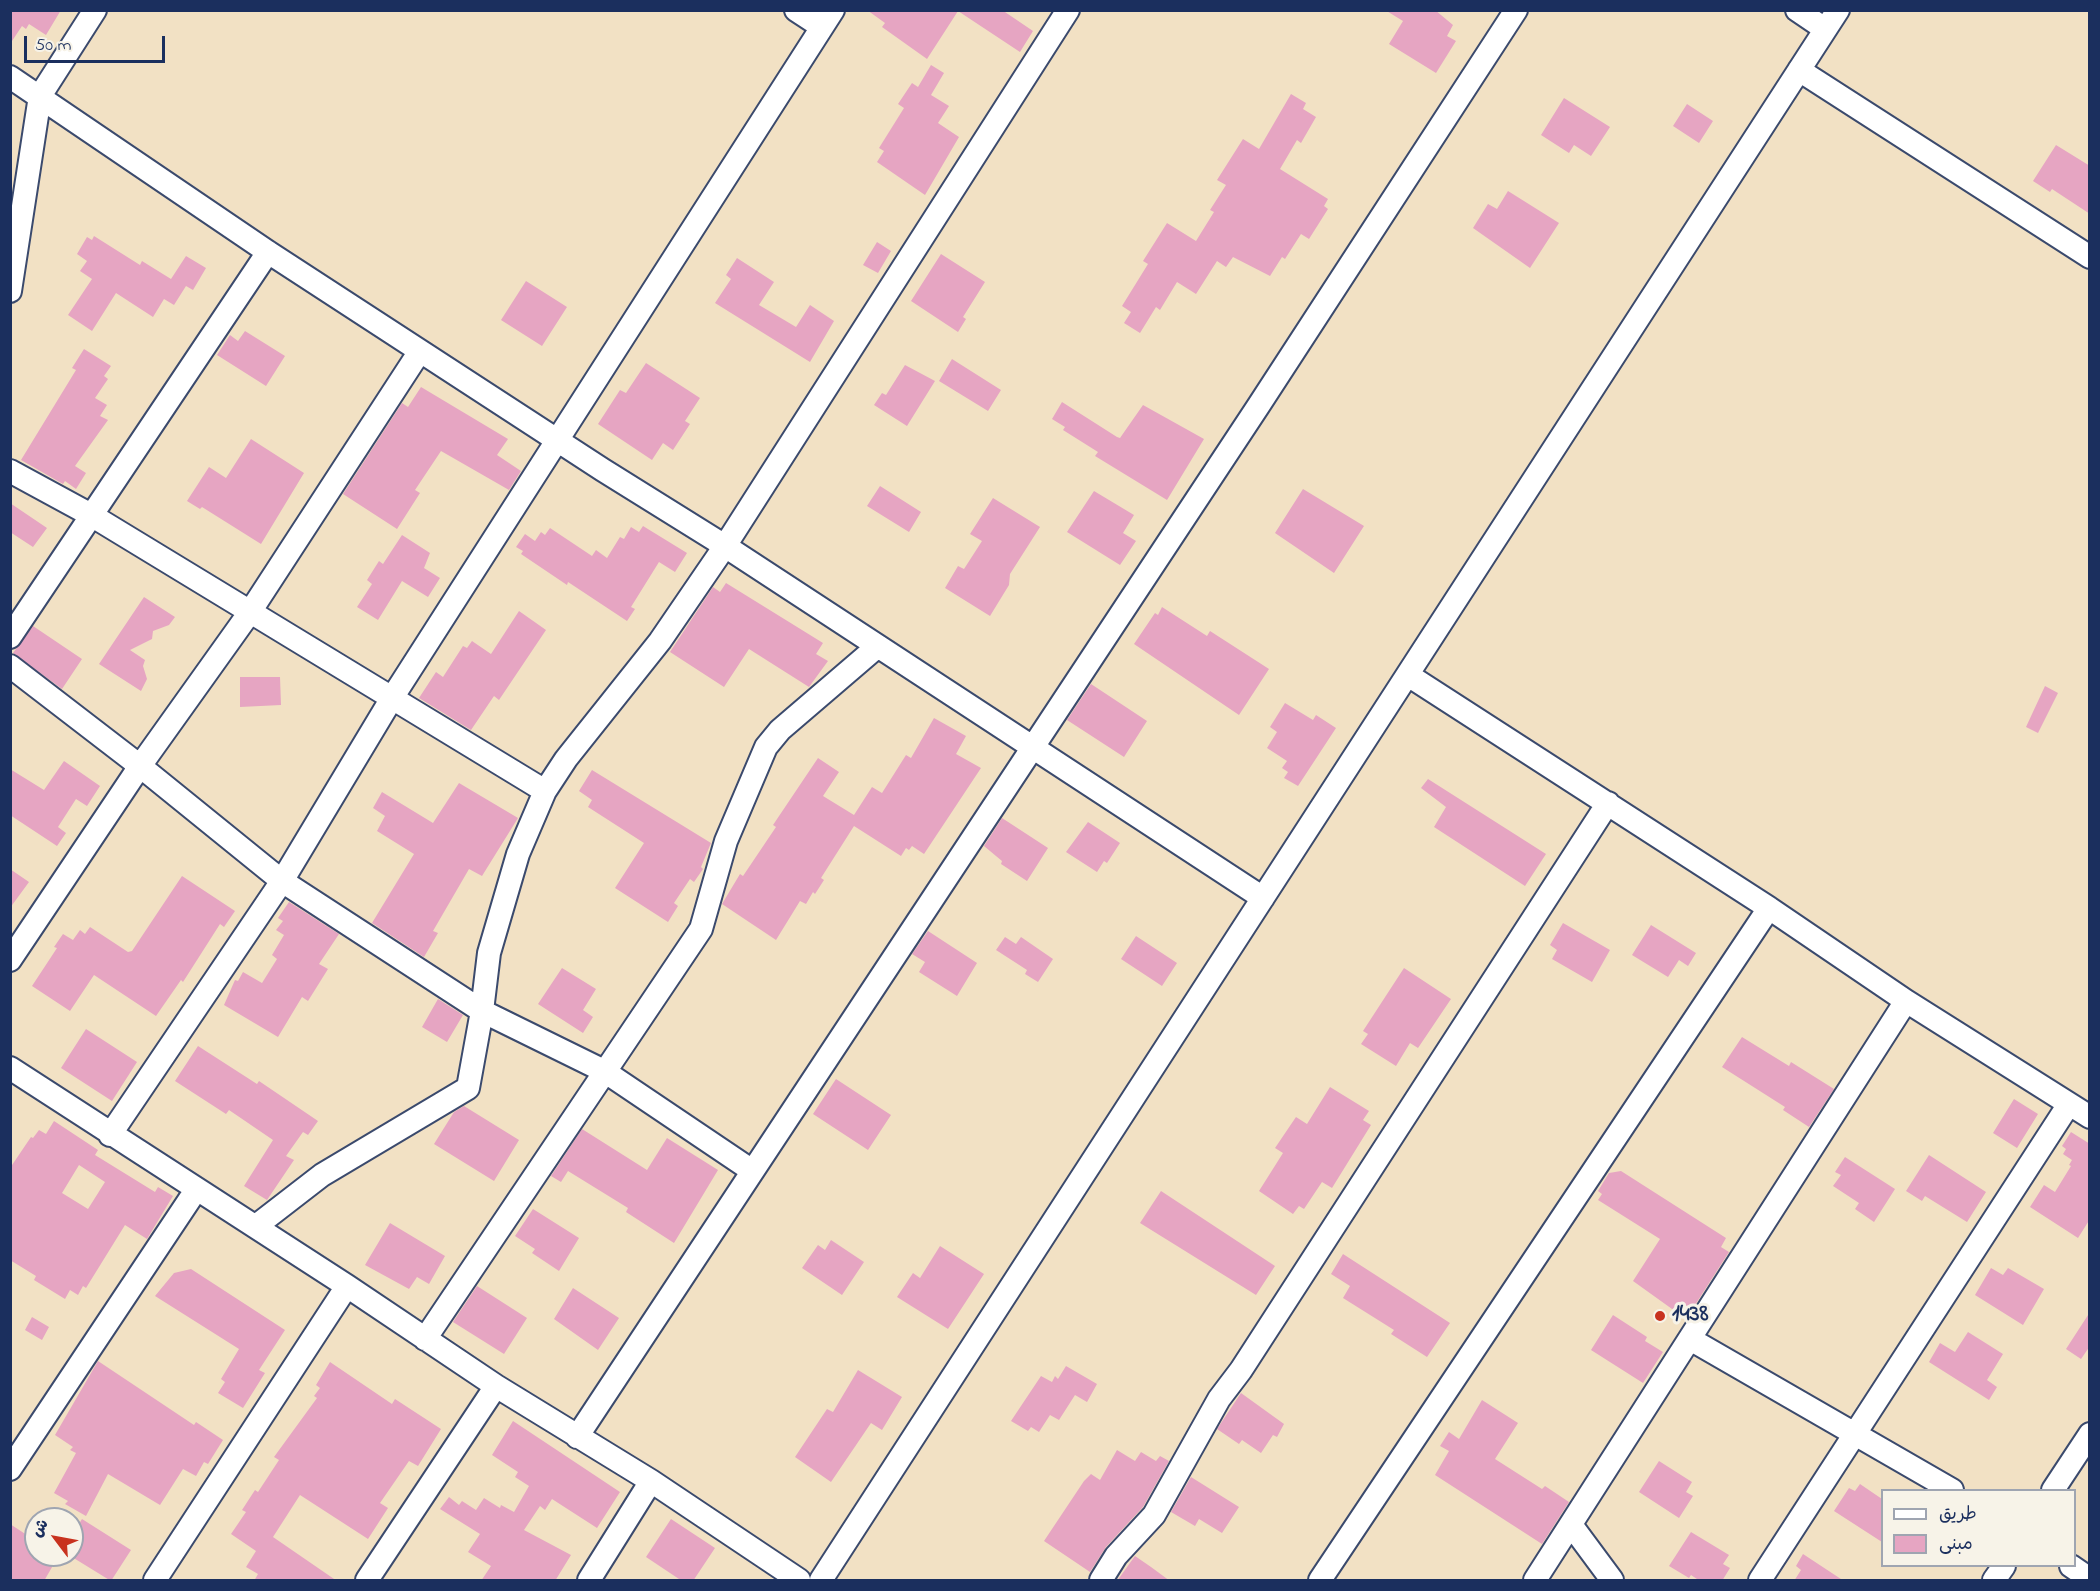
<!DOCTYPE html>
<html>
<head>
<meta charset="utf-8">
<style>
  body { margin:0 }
  #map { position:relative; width:2100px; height:1591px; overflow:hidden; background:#f2e1c4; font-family:"Indie Flower","Playpen Sans Arabic",sans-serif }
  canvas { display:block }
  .frame { position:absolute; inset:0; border:12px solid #1b2f5e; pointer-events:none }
  .legend { position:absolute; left:1881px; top:1489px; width:195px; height:78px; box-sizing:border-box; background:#f7f3e8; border:2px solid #9fa5b1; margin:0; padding:8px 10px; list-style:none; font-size:18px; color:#1b2f5e }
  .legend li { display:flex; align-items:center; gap:12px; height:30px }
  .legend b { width:30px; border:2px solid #9fa5b1 }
  .north { position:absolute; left:24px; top:1507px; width:60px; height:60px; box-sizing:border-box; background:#f7f3e8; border:2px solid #9fa5b1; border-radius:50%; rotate:302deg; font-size:16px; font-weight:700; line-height:24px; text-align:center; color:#1b2f5e }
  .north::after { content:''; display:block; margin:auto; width:21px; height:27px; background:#c8321e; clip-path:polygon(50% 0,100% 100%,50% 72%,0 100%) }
  .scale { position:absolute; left:24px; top:36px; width:141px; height:27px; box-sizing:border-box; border:3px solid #1b2f5e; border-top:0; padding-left:8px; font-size:18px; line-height:21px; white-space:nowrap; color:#1b2f5e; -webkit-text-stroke:4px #f7f3e8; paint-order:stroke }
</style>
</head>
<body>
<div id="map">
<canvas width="2100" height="1591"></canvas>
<div class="frame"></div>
<ul class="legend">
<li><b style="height:8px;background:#fff"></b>طريق</li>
<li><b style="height:16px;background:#e6a5c2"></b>مبنى</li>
</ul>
<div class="north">ش</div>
<div class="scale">50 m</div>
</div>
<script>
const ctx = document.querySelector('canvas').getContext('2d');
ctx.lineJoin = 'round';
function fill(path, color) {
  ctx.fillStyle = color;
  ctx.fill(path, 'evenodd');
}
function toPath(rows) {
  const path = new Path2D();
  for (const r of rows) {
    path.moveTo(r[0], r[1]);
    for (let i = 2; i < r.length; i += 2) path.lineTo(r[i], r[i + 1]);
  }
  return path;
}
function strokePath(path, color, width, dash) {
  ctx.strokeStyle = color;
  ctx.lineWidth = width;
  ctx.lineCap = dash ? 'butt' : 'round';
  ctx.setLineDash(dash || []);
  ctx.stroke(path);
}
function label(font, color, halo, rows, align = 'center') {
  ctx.font = font + ' "Indie Flower",sans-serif';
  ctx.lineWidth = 6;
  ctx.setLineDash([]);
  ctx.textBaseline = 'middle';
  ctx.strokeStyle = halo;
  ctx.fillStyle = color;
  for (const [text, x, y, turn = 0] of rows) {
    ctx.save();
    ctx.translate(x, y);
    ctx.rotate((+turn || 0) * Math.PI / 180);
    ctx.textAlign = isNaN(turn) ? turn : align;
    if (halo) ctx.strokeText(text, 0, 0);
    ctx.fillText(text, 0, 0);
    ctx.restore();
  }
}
fill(toPath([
  [10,10,61,10,46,35,29,24,26,29,22,26,10,44],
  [867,10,1002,10,1033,31,1020,52,958,11,927,59,882,27,885,23],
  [1385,10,1435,10,1453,25,1447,36,1456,41,1436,73,1389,44,1403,21],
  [931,65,944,73,931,95,949,106,938,123,959,137,925,195,877,162,884,151,879,148,904,108,898,104,912,83,918,87],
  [1291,94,1306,103,1303,109,1316,117,1301,143,1297,140,1280,169,1328,199,1324,206,1328,209,1309,239,1301,234,1285,259,1282,257,1270,276,1233,257,1226,267,1217,261,1196,294,1177,282,1160,310,1156,307,1140,333,1124,323,1131,312,1122,306,1148,264,1143,261,1167,223,1196,241,1214,212,1210,210,1226,185,1217,180,1243,139,1259,149],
  [1564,98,1610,127,1591,156,1574,145,1569,153,1541,135],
  [1687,104,1713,121,1699,143,1673,126],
  [2056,145,2090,166,2090,214,2052,189,2050,192,2033,181],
  [1508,191,1559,223,1530,268,1473,228,1488,204,1497,209],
  [94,236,140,265,142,261,171,279,186,256,206,268,193,290,186,286,174,305,164,299,153,317,116,293,92,331,68,315,92,279,80,271,87,261,77,254,87,237,92,240],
  [877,242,891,251,878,273,863,265],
  [941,254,985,282,963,317,966,319,958,332,911,301],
  [737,258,774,282,759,305,796,327,810,305,834,321,810,362,715,303,731,279,726,275],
  [526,281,567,307,542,346,501,320],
  [245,331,285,356,266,386,217,355,230,335,238,341],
  [84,349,111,366,104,376,108,379,95,398,107,405,100,416,108,420,75,466,86,473,76,489,65,481,63,484,21,460,76,370,72,368],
  [952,359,1001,390,988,411,939,381],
  [646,363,700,398,685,421,690,424,673,450,663,443,652,460,598,424,620,390,626,393],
  [905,365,935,381,907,426,874,405,882,393,886,395],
  [421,387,508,439,497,455,521,471,509,490,441,451,415,490,420,493,397,529,343,494,402,403,408,407],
  [1062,402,1117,437,1120,438,1143,405,1204,439,1167,500,1095,456,1098,452,1063,430,1065,427,1052,419],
  [251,439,304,473,261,544,202,507,200,509,187,501,209,467,226,478],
  [880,486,921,512,909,532,867,506],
  [1303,489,1364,526,1334,573,1275,533],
  [1094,491,1134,515,1123,533,1136,541,1120,565,1067,532],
  [993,498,1040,527,1010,574,1009,585,990,616,945,588,958,566,964,569,982,541,970,534],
  [10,503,47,528,33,547,10,532],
  [643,526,687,553,675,572,659,562,631,607,635,609,627,621,568,582,567,585,521,554,523,551,516,547,525,534,535,541,541,532,545,535,550,528,592,556,596,550,607,558,620,537,624,539,631,527,639,532],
  [402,535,430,553,424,568,440,578,428,597,402,581,378,620,357,607,372,584,367,580,379,561,383,564],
  [726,583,823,643,816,654,828,661,809,687,749,649,724,687,670,652,713,587,720,592],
  [144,597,175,617,169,625,153,631,152,639,130,650,145,660,143,666,147,679,141,691,99,664],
  [1162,607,1207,636,1210,631,1269,669,1239,715,1134,644,1155,613,1158,615],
  [519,611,546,630,499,700,494,696,471,730,419,698,436,672,443,677,463,646,467,648,472,641,491,654],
  [33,626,82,659,62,689,13,653],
  [240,677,280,677,281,705,240,707],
  [1091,684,1147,721,1124,757,1067,720],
  [2045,686,2058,693,2038,733,2026,727],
  [1285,703,1313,720,1316,715,1336,728,1298,786,1284,778,1288,772,1282,768,1287,761,1267,748,1277,732,1270,727],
  [934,718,966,736,956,754,981,768,924,854,912,846,909,850,906,848,901,856,854,826,821,878,824,880,815,894,813,892,806,904,800,901,776,940,722,904,740,874,743,876,776,827,773,825,818,758,839,772,823,796,854,815,872,787,882,793,906,755,911,758],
  [64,761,100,786,87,806,76,799,58,827,66,833,57,846,10,815,10,769,44,790],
  [592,770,711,843,701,867,703,869,694,882,690,879,674,903,678,906,668,922,615,888,644,843,588,807,592,800,579,791],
  [1428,779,1546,854,1525,886,1434,827,1446,807,1421,788],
  [459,783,518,818,482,876,469,869,433,931,438,933,424,957,372,923,414,854,377,831,385,816,373,808,382,792,433,823],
  [1002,818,1048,848,1027,881,1001,864,1002,861,984,846],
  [1088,822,1120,843,1107,863,1104,861,1097,872,1066,852],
  [10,869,29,882,10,908],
  [182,876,235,911,224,927,220,924,183,982,181,980,156,1016,94,975,70,1011,32,986,57,948,54,947,63,934,73,940,80,930,85,934,90,927,128,952,132,951],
  [289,902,339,934,319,964,328,969,308,1001,302,997,278,1037,224,1005,235,980,238,981,243,972,262,983,277,959,272,955,284,935,276,930,283,921,278,918],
  [1563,923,1610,950,1592,982,1552,959,1557,950,1550,945],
  [1651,925,1696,953,1688,966,1679,960,1668,977,1632,955],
  [928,931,977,963,957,996,919,972,925,962,912,954],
  [1136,936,1177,963,1162,986,1121,959],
  [1005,937,1016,944,1021,937,1053,959,1038,982,1025,974,1027,970,996,950],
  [562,968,596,989,583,1010,593,1017,583,1033,538,1004],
  [1404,968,1451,999,1418,1048,1410,1043,1396,1066,1361,1044,1368,1034,1363,1031],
  [438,999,463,1015,447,1042,422,1027],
  [86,1029,137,1062,112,1101,61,1068],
  [1742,1037,1789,1066,1791,1062,1834,1089,1809,1127,1783,1110,1785,1107,1722,1067],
  [198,1046,257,1084,259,1081,318,1121,308,1135,303,1132,286,1156,294,1160,267,1200,244,1186,273,1140,229,1110,226,1114,175,1081],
  [836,1079,891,1115,868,1150,813,1114],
  [1330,1087,1369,1111,1363,1120,1371,1125,1332,1188,1322,1182,1304,1209,1299,1206,1293,1214,1259,1191,1283,1153,1275,1148,1296,1117,1307,1124],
  [2014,1099,2038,1114,2017,1148,1993,1133],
  [464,1106,519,1140,494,1181,434,1144,454,1112],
  [54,1121,98,1150,95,1155,155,1192,158,1187,173,1196,147,1239,125,1225,86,1288,83,1286,78,1295,70,1290,65,1299,34,1280,36,1276,10,1260,10,1168,31,1137,33,1138,39,1130,46,1134],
  [79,1165,105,1182,88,1209,62,1193],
  [582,1129,647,1170,667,1138,718,1170,674,1243,626,1212,628,1208,568,1171,561,1182,551,1176],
  [2071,1132,2090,1144,2090,1219,2078,1238,2030,1207,2044,1185,2055,1192,2071,1166,2069,1165,2072,1160,2063,1154,2066,1149,2062,1146],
  [1929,1155,1986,1192,1967,1222,1925,1196,1922,1201,1906,1191],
  [1845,1157,1895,1189,1874,1222,1855,1209,1859,1203,1833,1186,1841,1175,1835,1172],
  [1621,1171,1726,1238,1721,1247,1729,1252,1686,1319,1633,1281,1660,1239,1598,1200,1602,1194,1598,1191,1609,1173],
  [1161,1191,1275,1266,1256,1295,1140,1223],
  [533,1209,579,1238,559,1271,532,1253,535,1249,515,1236],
  [390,1223,445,1256,429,1284,417,1277,409,1289,365,1265],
  [831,1240,864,1262,842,1295,802,1268,818,1245,825,1250],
  [940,1246,984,1274,948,1329,897,1297,913,1273,920,1278],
  [1343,1254,1450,1323,1427,1357,1391,1334,1394,1330,1343,1298,1350,1286,1331,1274],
  [1991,1268,2003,1275,2008,1268,2044,1289,2023,1325,1975,1295],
  [191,1269,285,1330,259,1370,265,1373,243,1408,218,1393,225,1382,221,1379,239,1349,155,1296,174,1273],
  [477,1286,527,1318,504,1354,453,1322],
  [573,1288,619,1318,598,1350,554,1319],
  [2090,1312,2090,1346,2081,1359,2066,1349],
  [1613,1315,1647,1337,1645,1341,1663,1352,1643,1383,1591,1350],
  [32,1317,49,1327,42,1340,25,1330],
  [1968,1332,2003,1354,1987,1380,1997,1387,1989,1400,1929,1362,1940,1343,1955,1352],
  [98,1361,194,1425,196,1422,223,1440,208,1464,204,1462,196,1476,183,1469,160,1505,108,1474,86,1516,65,1504,68,1501,54,1493,76,1453,70,1450,73,1447,55,1435],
  [330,1362,392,1404,395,1399,441,1429,418,1466,409,1461,380,1503,388,1508,368,1539,300,1495,273,1537,337,1581,254,1581,258,1574,246,1567,256,1551,231,1534,246,1512,242,1510,255,1490,258,1492,279,1460,274,1457,317,1398,314,1396,320,1388,316,1385],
  [1066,1366,1097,1384,1087,1402,1075,1395,1059,1420,1050,1415,1039,1432,1031,1427,1028,1431,1011,1421,1041,1376,1052,1382,1055,1376,1058,1379],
  [858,1370,902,1397,882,1430,871,1423,831,1482,795,1457,827,1409,833,1412],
  [1241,1393,1284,1424,1277,1437,1273,1435,1261,1453,1242,1440,1239,1444,1217,1429],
  [1482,1400,1518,1423,1495,1459,1542,1489,1545,1486,1569,1502,1542,1544,1435,1475,1449,1451,1440,1446,1449,1432,1459,1439],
  [513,1421,620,1492,597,1528,552,1499,545,1510,540,1506,524,1530,571,1555,555,1581,481,1581,491,1566,468,1552,480,1534,440,1509,449,1497,459,1505,462,1501,476,1510,484,1498,500,1508,501,1505,514,1512,529,1486,515,1477,518,1472,492,1455],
  [1117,1450,1135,1461,1141,1452,1156,1461,1160,1456,1169,1461,1143,1507,1106,1547,1090,1572,1044,1541,1084,1481,1091,1474,1100,1480],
  [1659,1461,1692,1482,1686,1492,1693,1496,1679,1518,1639,1492],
  [1191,1477,1239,1507,1222,1533,1199,1519,1195,1526,1171,1512],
  [1860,1484,1882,1499,1882,1542,1834,1511,1849,1488,1855,1491],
  [82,1519,131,1550,111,1581,72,1557,72,1535],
  [671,1519,715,1548,693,1581,682,1581,646,1557],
  [10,1524,36,1541,36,1555,59,1555,44,1581,10,1581],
  [1691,1532,1729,1555,1723,1564,1730,1568,1722,1581,1700,1581,1691,1575,1689,1578,1669,1566],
  [1803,1554,1844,1581,1794,1581,1801,1570,1796,1566],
  [1135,1556,1151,1567,1170,1581,1117,1581]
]), '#e6a5c2');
const minor = toPath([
  [796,10,822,27],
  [1797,10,1825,29],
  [1799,70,2090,257],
  [10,77,268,252,603,470,725,546,1263,898],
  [10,291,40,96,95,10],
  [10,471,91,515,545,791],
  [10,637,268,252],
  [10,666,140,766,282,881,482,1011,604,1071,751,1170],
  [1408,675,1769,908,1906,1001,2090,1117],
  [10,960,140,766,250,612,420,351],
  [10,1068,347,1286,496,1386,651,1481,799,1580],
  [110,1135,282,881,392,698,833,10],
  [256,1226,322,1175,468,1088,482,1011,489,953,518,854,545,791,566,759,660,641,725,546,1068,10],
  [425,1339,701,929,726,841,766,747,780,730,878,646],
  [1690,1339,1952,1490],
  [577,1437,1259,405,1516,10],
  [10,1469,196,1190],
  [2053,1490,2090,1434],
  [1572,1526,1612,1580],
  [2071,1566,2090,1579],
  [155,1580,347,1286],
  [367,1580,496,1386],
  [589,1580,651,1481],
  [821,1580,1838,10],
  [1101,1580,1116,1556,1154,1515,1219,1399,1241,1370,1608,803],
  [1320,1580,1769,908],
  [1535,1580,1906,1001],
  [1760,1580,2069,1104],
  [1994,1580,2004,1566]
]);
strokePath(minor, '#3b4a6d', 26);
strokePath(minor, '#fff', 22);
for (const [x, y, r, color] of [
  [1660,1316,6,"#c8321e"]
]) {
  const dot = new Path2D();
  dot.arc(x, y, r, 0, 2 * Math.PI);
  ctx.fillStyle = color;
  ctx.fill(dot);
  strokePath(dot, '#f7f3e8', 2);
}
label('bold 24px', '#1b2f5e', '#f7f3e8', [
  ["1438",1672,1316]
], 'left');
</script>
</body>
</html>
